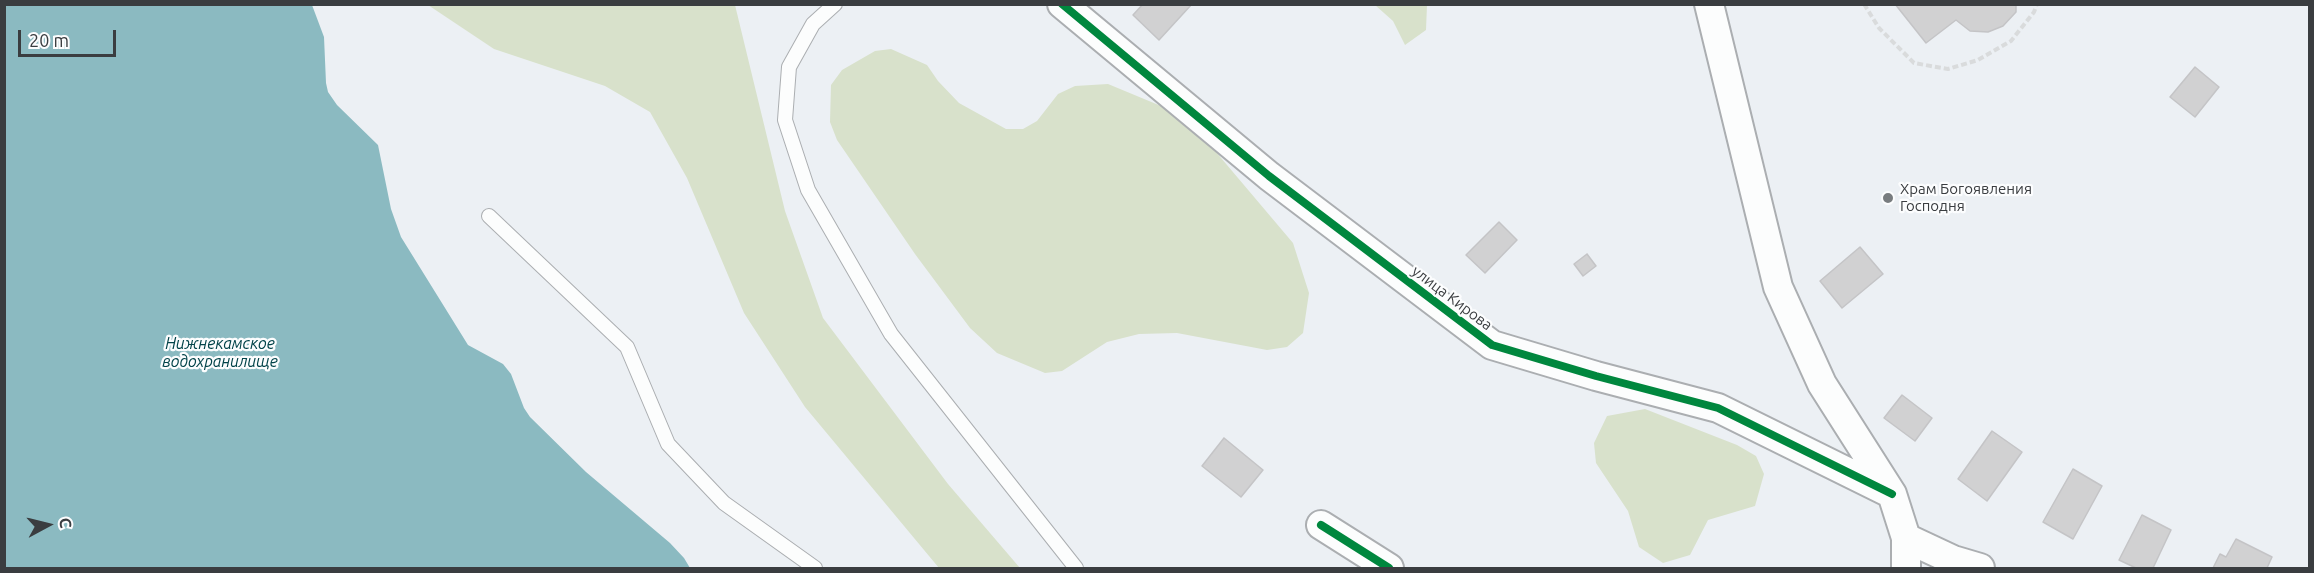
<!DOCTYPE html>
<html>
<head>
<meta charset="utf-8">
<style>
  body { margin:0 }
  #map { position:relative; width:2314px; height:573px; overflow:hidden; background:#ecf0f4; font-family:Ubuntu,sans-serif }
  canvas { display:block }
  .frame { position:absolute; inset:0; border:6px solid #3a3d40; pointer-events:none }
  .north { position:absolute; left:18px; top:495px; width:60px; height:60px; -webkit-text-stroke:4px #fcfdfe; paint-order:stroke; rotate:83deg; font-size:16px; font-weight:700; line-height:24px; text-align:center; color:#3a3d40 }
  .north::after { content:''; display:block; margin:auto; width:21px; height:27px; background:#3a3d40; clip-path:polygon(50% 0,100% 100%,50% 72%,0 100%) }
  .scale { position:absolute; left:18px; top:30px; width:98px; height:27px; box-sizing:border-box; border:3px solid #3a3d40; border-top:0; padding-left:8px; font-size:18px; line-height:21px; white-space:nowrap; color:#3a3d40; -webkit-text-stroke:4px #fcfdfe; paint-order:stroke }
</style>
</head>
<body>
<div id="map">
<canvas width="2314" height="573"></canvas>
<div class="frame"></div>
<div class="north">С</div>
<div class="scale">20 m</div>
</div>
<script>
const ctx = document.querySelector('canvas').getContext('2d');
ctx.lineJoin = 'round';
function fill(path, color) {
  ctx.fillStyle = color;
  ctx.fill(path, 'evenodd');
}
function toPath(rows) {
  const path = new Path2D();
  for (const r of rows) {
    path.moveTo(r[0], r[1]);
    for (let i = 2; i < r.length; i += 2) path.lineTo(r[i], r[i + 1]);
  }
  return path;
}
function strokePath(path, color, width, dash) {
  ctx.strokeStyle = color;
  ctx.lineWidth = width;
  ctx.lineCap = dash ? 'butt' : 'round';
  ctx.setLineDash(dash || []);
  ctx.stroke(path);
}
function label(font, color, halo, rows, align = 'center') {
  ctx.font = font + ' Ubuntu,sans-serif';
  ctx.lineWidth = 4.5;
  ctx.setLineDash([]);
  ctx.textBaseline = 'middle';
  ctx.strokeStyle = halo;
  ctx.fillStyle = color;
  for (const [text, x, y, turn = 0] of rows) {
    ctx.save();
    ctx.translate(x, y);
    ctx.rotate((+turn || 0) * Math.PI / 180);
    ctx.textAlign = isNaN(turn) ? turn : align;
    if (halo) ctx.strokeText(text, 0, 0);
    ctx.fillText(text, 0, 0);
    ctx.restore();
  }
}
fill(toPath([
  [428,5,735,5,785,211,823,318,948,484,1020,568,939,568,805,407,744,313,687,178,650,112,605,86,494,49],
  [1375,5,1427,5,1426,30,1405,45,1393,21],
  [891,49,927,65,938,81,959,103,1006,129,1023,129,1037,121,1058,94,1075,86,1108,84,1161,106,1216,152,1293,243,1309,293,1303,333,1287,347,1267,350,1177,333,1139,334,1107,342,1062,371,1045,373,997,353,970,328,915,254,837,140,830,122,831,85,842,70,875,51],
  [1645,409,1737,445,1756,456,1764,474,1755,506,1708,520,1690,555,1663,563,1639,547,1628,511,1596,463,1594,443,1607,416]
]), '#d8e1cb');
fill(toPath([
  [4,5,312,5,324,37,326,83,328,92,337,105,378,145,391,209,401,237,468,345,503,364,511,374,524,408,530,417,586,472,670,543,684,558,690,568,5,568]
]), '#8bbac1');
const building = toPath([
  [1143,4,1192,4,1159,40,1133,15,1143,4],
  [1895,4,2016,4,2016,12,2003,26,1988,32,1970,31,1956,20,1926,43,1895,4],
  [2195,67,2219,87,2195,117,2170,97,2195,67],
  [1499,222,1517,240,1485,273,1466,255,1499,222],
  [1860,247,1883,274,1842,308,1820,281,1860,247],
  [1587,254,1596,266,1583,276,1574,264,1587,254],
  [1902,395,1932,418,1915,441,1884,418,1902,395],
  [1992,431,2022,452,1987,501,1958,479,1992,431],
  [1224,438,1263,470,1241,497,1202,466,1224,438],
  [2073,469,2102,486,2073,539,2043,522,2073,469],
  [2142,515,2171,530,2153,568,2136,568,2119,560,2142,515],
  [2236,539,2272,557,2267,568,2213,568,2220,554,2226,557,2236,539]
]);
fill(building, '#d1d1d2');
strokePath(building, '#c4c4c6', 1.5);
const service = toPath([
  [835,4,813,24,789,67,785,120,808,190,891,334,1076,568],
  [489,216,627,347,668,444,724,503,815,568]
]);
const minor = toPath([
  [1062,4,1269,176,1492,345,1596,376,1718,408,1892,494],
  [1709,4,1778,287,1822,384,1892,494,1906,538,1906,568],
  [1321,525,1389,568],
  [1906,538,1953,560,1980,568]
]);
strokePath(service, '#abaeb1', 16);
strokePath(minor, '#abaeb1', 32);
strokePath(toPath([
  [1864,4,1879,28,1914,63,1948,69,1978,60,2011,41,2034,12,2037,4]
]), '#d9dbdc', 4, [6, 3]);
strokePath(service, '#fcfdfd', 14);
strokePath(minor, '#fcfdfd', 28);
strokePath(toPath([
  [1062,4,1269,176,1492,345,1596,376,1718,408,1892,494],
  [1321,525,1389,568]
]), '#00873e', 8);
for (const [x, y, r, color] of [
  [1888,198,6,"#787c7f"]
]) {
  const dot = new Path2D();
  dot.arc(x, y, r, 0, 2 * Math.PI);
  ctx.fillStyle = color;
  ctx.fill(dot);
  strokePath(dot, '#fcfdfe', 2);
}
label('15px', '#3a3d40', '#fcfdfe', [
  ["Храм Богоявления",1900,189],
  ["Господня",1900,206]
], 'left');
label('15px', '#3a3d40', '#fcfdfe', [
  ["улица Кирова",1452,298,37]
]);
label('italic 16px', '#024349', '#fcfdfe', [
  ["Нижнекамское",220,344],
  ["водохранилище",220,362]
]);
</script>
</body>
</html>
